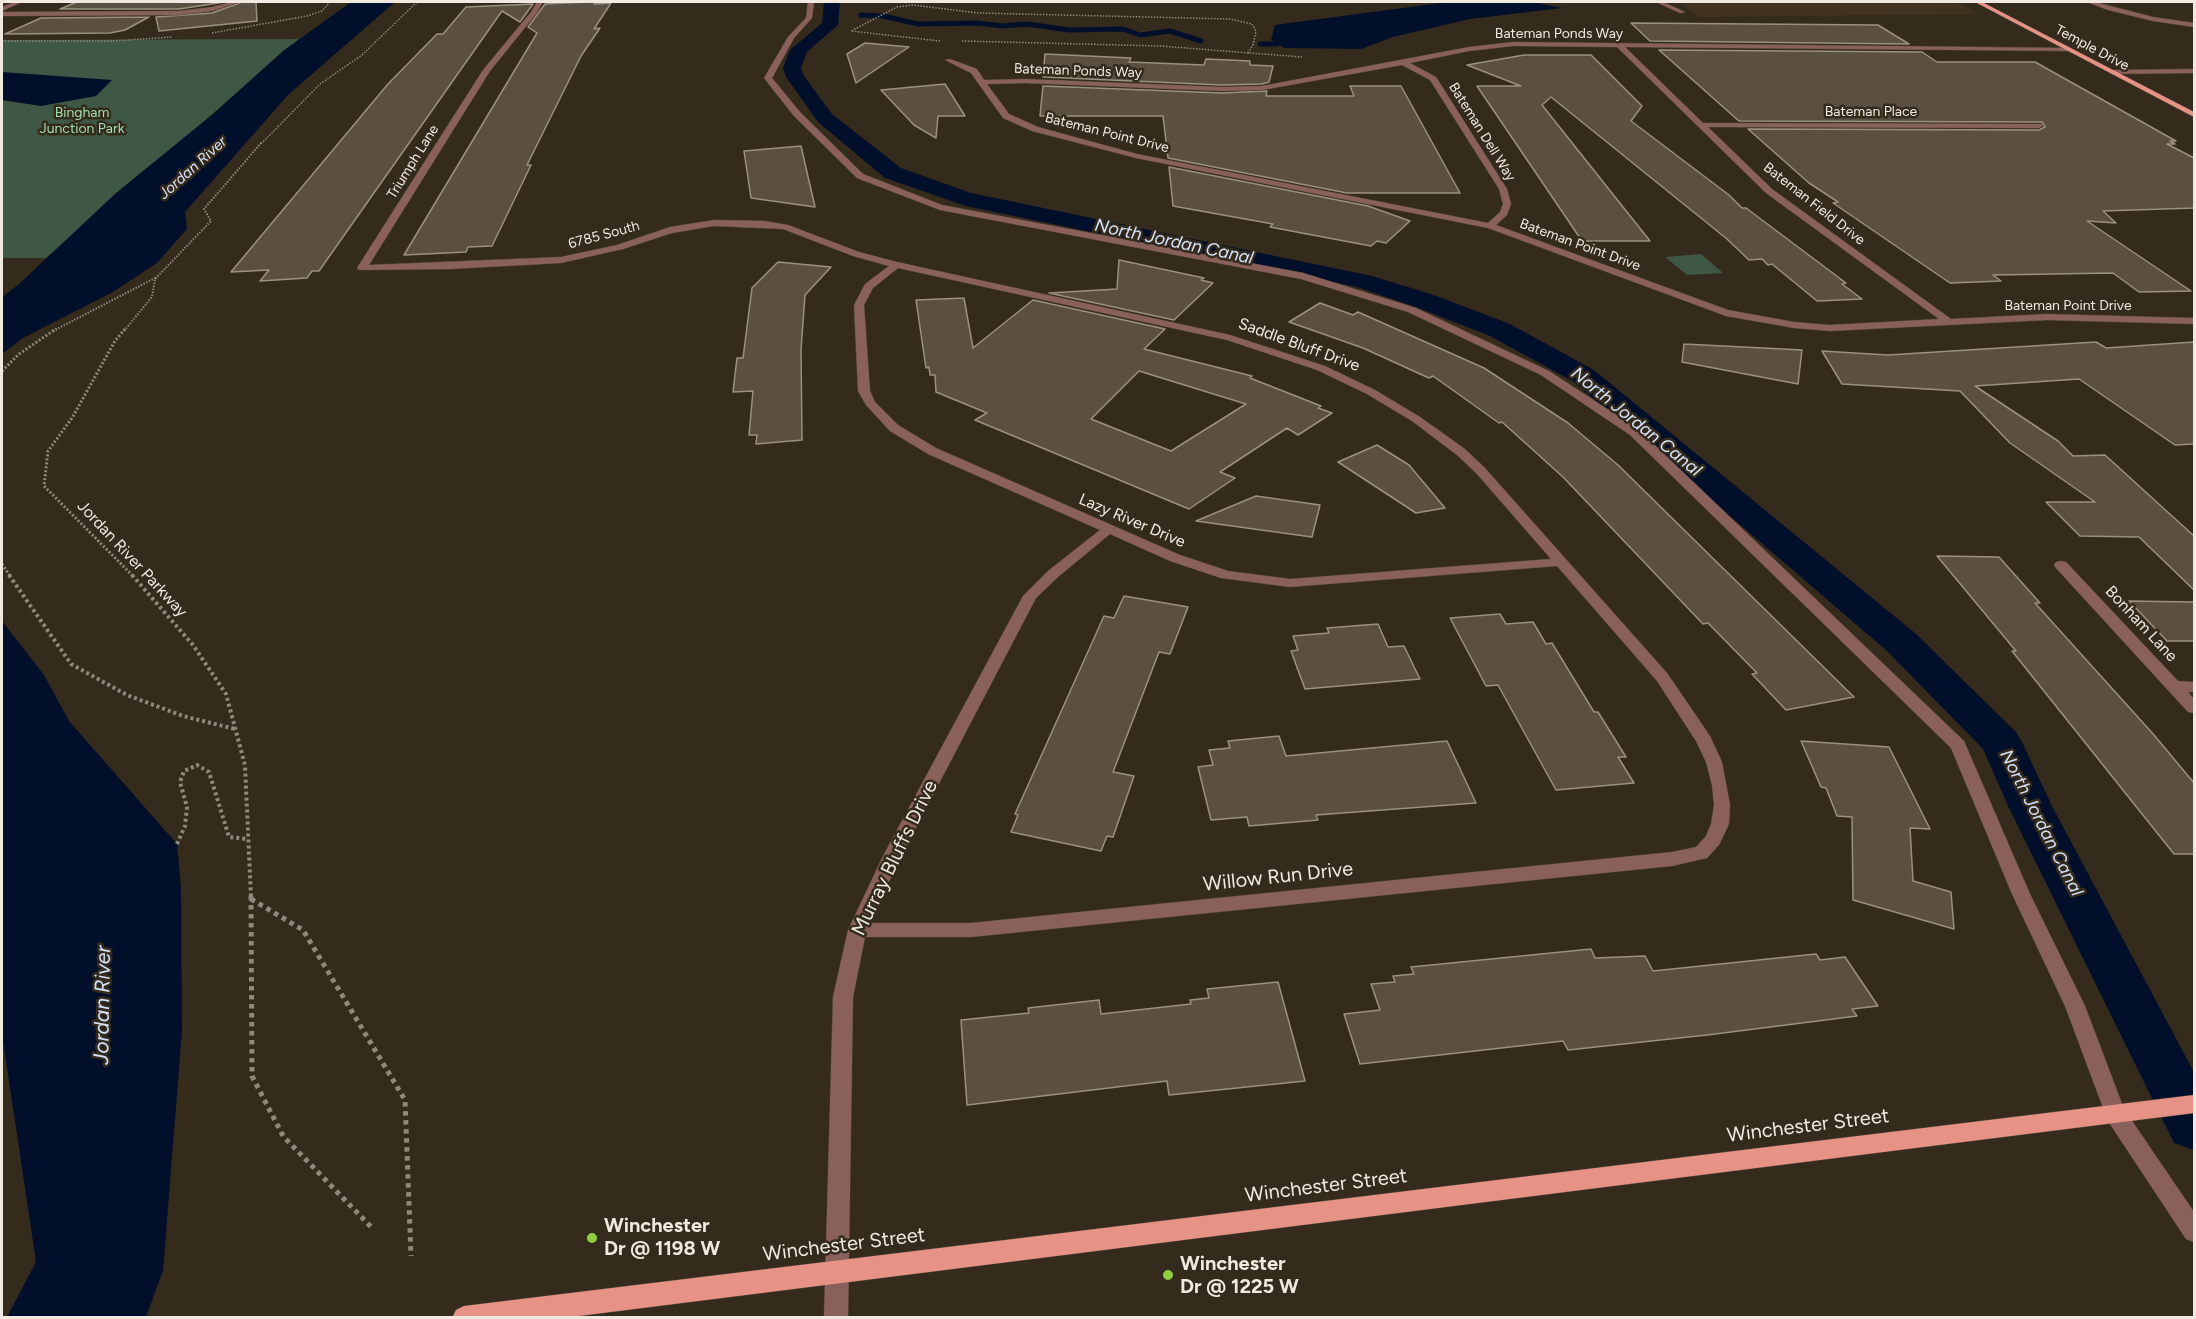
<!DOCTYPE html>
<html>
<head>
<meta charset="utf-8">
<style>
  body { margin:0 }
  #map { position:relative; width:2196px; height:1319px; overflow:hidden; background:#352b1d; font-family:Figtree,sans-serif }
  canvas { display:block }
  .frame { position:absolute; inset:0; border:3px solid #efe9e0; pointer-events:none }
</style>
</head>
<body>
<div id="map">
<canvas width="2196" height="1319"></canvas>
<div class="frame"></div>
</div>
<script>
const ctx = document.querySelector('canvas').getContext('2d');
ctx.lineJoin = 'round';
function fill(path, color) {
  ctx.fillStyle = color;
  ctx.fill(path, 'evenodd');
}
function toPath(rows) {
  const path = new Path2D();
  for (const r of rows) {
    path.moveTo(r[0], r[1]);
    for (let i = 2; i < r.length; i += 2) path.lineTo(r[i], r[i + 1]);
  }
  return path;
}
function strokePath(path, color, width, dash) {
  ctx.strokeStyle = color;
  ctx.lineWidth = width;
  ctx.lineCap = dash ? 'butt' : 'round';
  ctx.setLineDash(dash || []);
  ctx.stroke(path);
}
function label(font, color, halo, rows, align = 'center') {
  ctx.font = font + ' Figtree,sans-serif';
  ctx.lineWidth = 5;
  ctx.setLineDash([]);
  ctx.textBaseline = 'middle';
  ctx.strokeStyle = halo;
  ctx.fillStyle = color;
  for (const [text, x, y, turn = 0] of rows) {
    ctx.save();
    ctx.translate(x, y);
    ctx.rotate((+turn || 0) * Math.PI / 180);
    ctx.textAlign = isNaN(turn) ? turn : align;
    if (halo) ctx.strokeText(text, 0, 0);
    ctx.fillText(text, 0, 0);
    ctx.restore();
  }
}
fill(toPath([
  [1680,2,1956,2,1980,14,1699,17]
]), '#413320');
fill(toPath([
  [299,39,46,258,2,258,2,40],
  [1701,254,1723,273,1687,275,1665,257]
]), '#3f5745');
fill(toPath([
  [351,2,395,2,288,95,185,212,187,229,157,263,113,292,23,338,2,354,2,297,18,285,116,193,213,114,283,51],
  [1448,2,1532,2,1562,8,1470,19,1393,37,1361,49,1284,48,1271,40,1275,25,1282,24],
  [2,72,112,80,96,96,41,106,2,100],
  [2,621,44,675,69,721,177,844,181,887,182,1031,163,1271,146,1317,7,1317,36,1262,2,1034]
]), '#020f2b');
strokePath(toPath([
  [861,15,883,16,918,24,978,23,1002,26,1027,24,1069,30,1123,29,1140,35,1170,31,1201,41],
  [1260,44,1277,44]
]), '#020f2b', 5);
fill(toPath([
  [824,2,840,2,838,25,807,52,801,68,804,76,832,114,901,168,971,193,1372,276,1434,295,1510,324,1594,370,1915,633,2016,732,2022,742,2053,808,2194,1072,2194,1150,2174,1143,2009,808,1983,749,1887,651,1574,382,1490,336,1416,307,1357,287,966,206,885,178,818,122,786,77,783,68,790,50,822,23,824,2]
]), '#020f2b');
const building = toPath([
  [77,2,225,2,179,9,60,9,77,2],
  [242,2,256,2,257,21,159,31,156,17,212,13,242,2],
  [587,2,595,2,594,4,611,3,594,29,600,28,581,56,527,165,531,165,492,246,468,247,466,252,404,255,537,33,528,27,545,4,587,2],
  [533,4,520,22,502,11,319,271,312,271,307,278,260,281,269,270,231,272,388,84,437,34,443,34,466,7,533,4],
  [149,17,125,30,110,33,5,34,41,18,149,17],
  [1631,23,1878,25,1909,44,1650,41,1631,23],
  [865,43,909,47,856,83,847,54,865,43],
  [1659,50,1922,52,1937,62,2035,62,2176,141,2170,141,2175,144,2167,144,2194,158,2194,208,2103,211,2116,223,2087,221,2191,291,2139,292,2113,273,1993,275,2001,281,1950,283,1833,203,1838,202,1809,183,1748,129,2039,130,2045,127,2042,122,1739,121,1659,50],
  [1045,54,1131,58,1129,62,1204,65,1206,59,1250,61,1250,65,1273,66,1269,82,1262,84,1222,85,1043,77,1045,54],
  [1524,55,1591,55,1642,106,1631,121,1729,195,1742,208,1746,208,1846,283,1842,284,1862,299,1817,301,1772,264,1768,265,1762,259,1749,260,1727,239,1551,97,1542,105,1650,241,1582,241,1477,86,1521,86,1467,65,1524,55],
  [945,84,965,116,938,116,936,138,914,125,881,90,945,84],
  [1043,86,1222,93,1267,91,1266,96,1354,96,1350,86,1401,86,1460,193,1347,193,1168,158,1163,116,1040,116,1043,86],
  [801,146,815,207,751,198,744,151,801,146],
  [1169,167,1368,206,1410,221,1386,243,1377,241,1371,246,1270,227,1273,224,1173,206,1169,167],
  [1119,260,1204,278,1201,280,1213,283,1174,320,1049,293,1117,289,1119,260],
  [778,262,831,267,805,295,801,350,802,440,756,444,757,435,749,435,753,391,733,392,737,358,743,358,752,288,778,262],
  [964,298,973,348,1033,300,1165,329,1144,349,1252,376,1250,378,1321,406,1318,408,1332,413,1298,435,1287,428,1220,472,1235,478,1189,509,975,420,987,413,936,392,935,375,930,375,929,367,926,368,916,300,964,298],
  [1139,371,1246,404,1171,451,1091,419,1139,371],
  [1320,303,1353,315,1358,312,1484,368,1568,423,1618,465,1854,697,1786,710,1752,674,1757,673,1708,623,1703,624,1563,477,1502,422,1499,423,1433,376,1429,378,1363,348,1289,322,1320,303],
  [2096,342,2106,348,2194,342,2194,444,2175,445,2079,379,1975,386,2058,441,2073,456,2105,455,2194,536,2194,590,2139,537,2080,536,2046,502,2095,502,2010,443,1960,391,1842,384,1822,351,1888,355,2096,342],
  [1684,344,1802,350,1798,384,1682,362,1684,344],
  [1377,445,1409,465,1445,508,1416,513,1338,462,1377,445],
  [1256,496,1320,505,1312,537,1196,521,1256,496],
  [1937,556,1999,557,2040,603,2035,603,2154,735,2194,783,2194,854,2174,854,2012,651,2016,651,1937,556],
  [1124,596,1188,607,1170,654,1159,652,1113,772,1134,776,1113,837,1107,836,1101,851,1011,832,1018,815,1015,814,1104,616,1114,618,1124,596],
  [2129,601,2194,602,2194,641,2167,641,2129,601],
  [1500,614,1506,624,1533,622,1546,644,1552,643,1594,712,1598,712,1626,757,1618,757,1634,783,1556,790,1498,685,1486,686,1450,618,1500,614],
  [1378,624,1388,647,1404,646,1420,679,1305,689,1291,651,1298,650,1293,636,1329,633,1327,628,1378,624],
  [1279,736,1286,756,1447,741,1476,803,1316,815,1318,820,1249,826,1247,817,1211,820,1198,767,1213,765,1209,750,1230,748,1228,741,1279,736],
  [1801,741,1889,747,1930,829,1910,828,1913,881,1951,892,1954,929,1853,900,1852,817,1837,816,1826,788,1821,787,1801,741],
  [1591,949,1595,958,1645,956,1653,971,1816,954,1820,960,1845,957,1878,1006,1852,1009,1857,1016,1707,1035,1568,1050,1563,1041,1360,1064,1344,1014,1380,1010,1371,984,1395,982,1393,976,1414,974,1411,967,1591,949],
  [1278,982,1305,1081,1169,1095,1167,1081,967,1105,961,1020,1029,1013,1028,1008,1099,1000,1101,1014,1191,1004,1190,1000,1209,998,1207,989,1278,982]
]);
fill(building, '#5a4f40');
strokePath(building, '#9c9080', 1.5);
const minor = toPath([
  [15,2,22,2,2,11,2,7,15,2],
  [232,2,240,2,212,11,179,15,2,16,2,12,179,11,212,7,232,2],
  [537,2,543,2,536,14,490,71,369,265,561,257,617,245,670,227,714,220,764,221,788,225,859,252,897,262,1230,335,1325,366,1375,390,1420,417,1465,449,1485,468,1667,673,1710,736,1722,762,1730,805,1729,824,1719,845,1707,858,1672,866,971,937,865,937,853,997,848,1318,824,1318,833,997,848,930,883,856,1023,596,1048,571,1100,530,928,454,890,431,866,405,858,391,854,305,865,284,889,266,853,256,783,229,714,226,672,233,623,249,561,263,450,269,359,270,357,268,483,70,531,12,537,2],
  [898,268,1227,340,1317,370,1367,394,1412,421,1457,455,1477,474,1551,559,1290,579,1228,571,1180,555,936,448,898,425,875,402,870,391,864,305,873,288,898,268],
  [1110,534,1170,561,1221,578,1290,587,1557,566,1657,681,1696,741,1706,762,1712,785,1714,805,1711,824,1706,836,1696,847,1672,852,971,923,870,923,901,856,1036,598,1058,577,1110,534],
  [808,2,814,2,812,18,794,38,772,78,800,112,863,174,942,205,1303,273,1416,308,1549,371,1638,429,1964,741,2030,894,2085,1006,2124,1109,2194,1212,2194,1242,2186,1239,2108,1121,2065,1006,2012,894,1951,748,1630,435,1541,375,1408,312,1301,279,940,210,857,178,794,116,764,78,788,37,806,18,808,2],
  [1656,2,1663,2,1685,12,1680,13,1656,2],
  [2087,2,2095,2,2153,17,2194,23,2194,27,2153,21,2108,10,2087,2],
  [1513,42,2071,48,2069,51,1625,47,1703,123,2042,124,2043,126,2039,128,1708,127,1772,189,1951,319,2047,314,2194,318,2194,324,2047,320,1830,331,1794,328,1726,316,1488,228,1136,158,1032,131,1003,118,971,73,945,60,950,59,977,69,984,80,1025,79,1222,87,1262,86,1469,47,1513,42],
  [1513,46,1617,47,1766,193,1939,319,1830,325,1794,322,1728,310,1496,225,1507,215,1511,204,1507,189,1436,77,1410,63,1469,51,1513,46],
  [1402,65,1430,80,1499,189,1503,204,1500,212,1488,223,1137,154,1038,127,1009,114,987,84,1025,83,1222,91,1262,90,1402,65],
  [2194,69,2194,73,2112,74,2108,72,2112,70,2194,69],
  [2061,561,2066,562,2178,681,2194,682,2194,692,2188,692,2194,699,2194,713,2188,712,2056,568,2054,565,2056,562,2061,561]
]);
const major = toPath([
  [1975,2,1982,2,2194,112,2194,117,1975,2],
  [2194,1095,2194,1113,563,1318,452,1318,456,1310,464,1306,2194,1095]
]);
strokePath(minor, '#4f4638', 1);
strokePath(major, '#4f4638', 1);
strokePath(toPath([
  [212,33,307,16,322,11,330,2],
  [2,41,113,41,172,37],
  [940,41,851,31,897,7,913,5,978,13,1230,19,1252,24,1256,31,1253,45,1248,53],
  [962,41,1160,46,1302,57],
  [261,144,320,84,362,55,417,2]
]), '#90887c', 1.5, [1.5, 1.5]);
strokePath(toPath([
  [53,331,157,277],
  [124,331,152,297,155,279,211,221,204,209,262,142]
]), '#90887c', 2, [1.5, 1.5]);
strokePath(toPath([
  [125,329,115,341,72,418,48,451,44,486,133,576],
  [2,371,19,354,56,329],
  [2,564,10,576]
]), '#90887c', 3, [2, 2]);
strokePath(toPath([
  [9,575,71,664,127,695,183,716,235,729],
  [132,575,193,645,226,694,245,765,251,898],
  [177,844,185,826,187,807,180,782,184,771,197,765,209,772,229,837,248,839]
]), '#90887c', 4, [3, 3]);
strokePath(toPath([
  [251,896,252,1076,283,1136,373,1229],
  [251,899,303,930,405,1100,411,1256]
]), '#90887c', 5, [4.5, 4.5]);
fill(minor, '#8a615a');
fill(major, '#e69286');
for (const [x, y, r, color] of [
  [592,1238,6,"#91cd40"],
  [1168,1275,6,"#91cd40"]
]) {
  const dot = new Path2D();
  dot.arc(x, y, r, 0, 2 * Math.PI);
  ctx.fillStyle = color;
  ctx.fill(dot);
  strokePath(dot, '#352b1d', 2);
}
label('14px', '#efe9e0', '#352b1d', [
  ["Bateman Ponds Way",1559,34],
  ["Temple Drive",2092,48,28],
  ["Bateman Ponds Way",1078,71,2],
  ["Bateman Place",1871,112],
  ["Bateman Dell Way",1482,132,58],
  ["Bateman Point Drive",1107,133,14],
  ["Triumph Lane",413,162,-58],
  ["Bateman Field Drive",1814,204,38],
  ["6785 South",604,235,-15],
  ["Bateman Point Drive",1580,245,20],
  ["Bateman Point Drive",2068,306]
]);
label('14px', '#a0dfb0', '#352b1d', [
  ["Bingham",82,113],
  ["Junction Park",82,129]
]);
label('italic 15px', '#d4e3fb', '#352b1d', [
  ["Jordan River",193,168,-42]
]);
label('16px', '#efe9e0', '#352b1d', [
  ["Saddle Bluff Drive",1299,345,20],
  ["Lazy River Drive",1132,521,23],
  ["Jordan River Parkway",132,559,47],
  ["Bonham Lane",2141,624,47]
]);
label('italic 18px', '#d4e3fb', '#352b1d', [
  ["North Jordan Canal",1174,242,12],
  ["North Jordan Canal",1636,422,39],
  ["North Jordan Canal",2041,823,63]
]);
label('20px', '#efe9e0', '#352b1d', [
  ["Murray Bluffs Drive",895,858,-64],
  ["Willow Run Drive",1278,877,-6],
  ["Winchester Street",1808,1126,-7],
  ["Winchester Street",1326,1186,-7],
  ["Winchester Street",844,1245,-7]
]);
label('bold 20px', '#efe9e0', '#352b1d', [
  ["Winchester",604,1226],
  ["Dr @ 1198 W",604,1249],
  ["Winchester",1180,1264],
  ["Dr @ 1225 W",1180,1287]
], 'left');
label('italic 21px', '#d4e3fb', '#352b1d', [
  ["Jordan River",103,1005,-89]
]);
</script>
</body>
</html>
